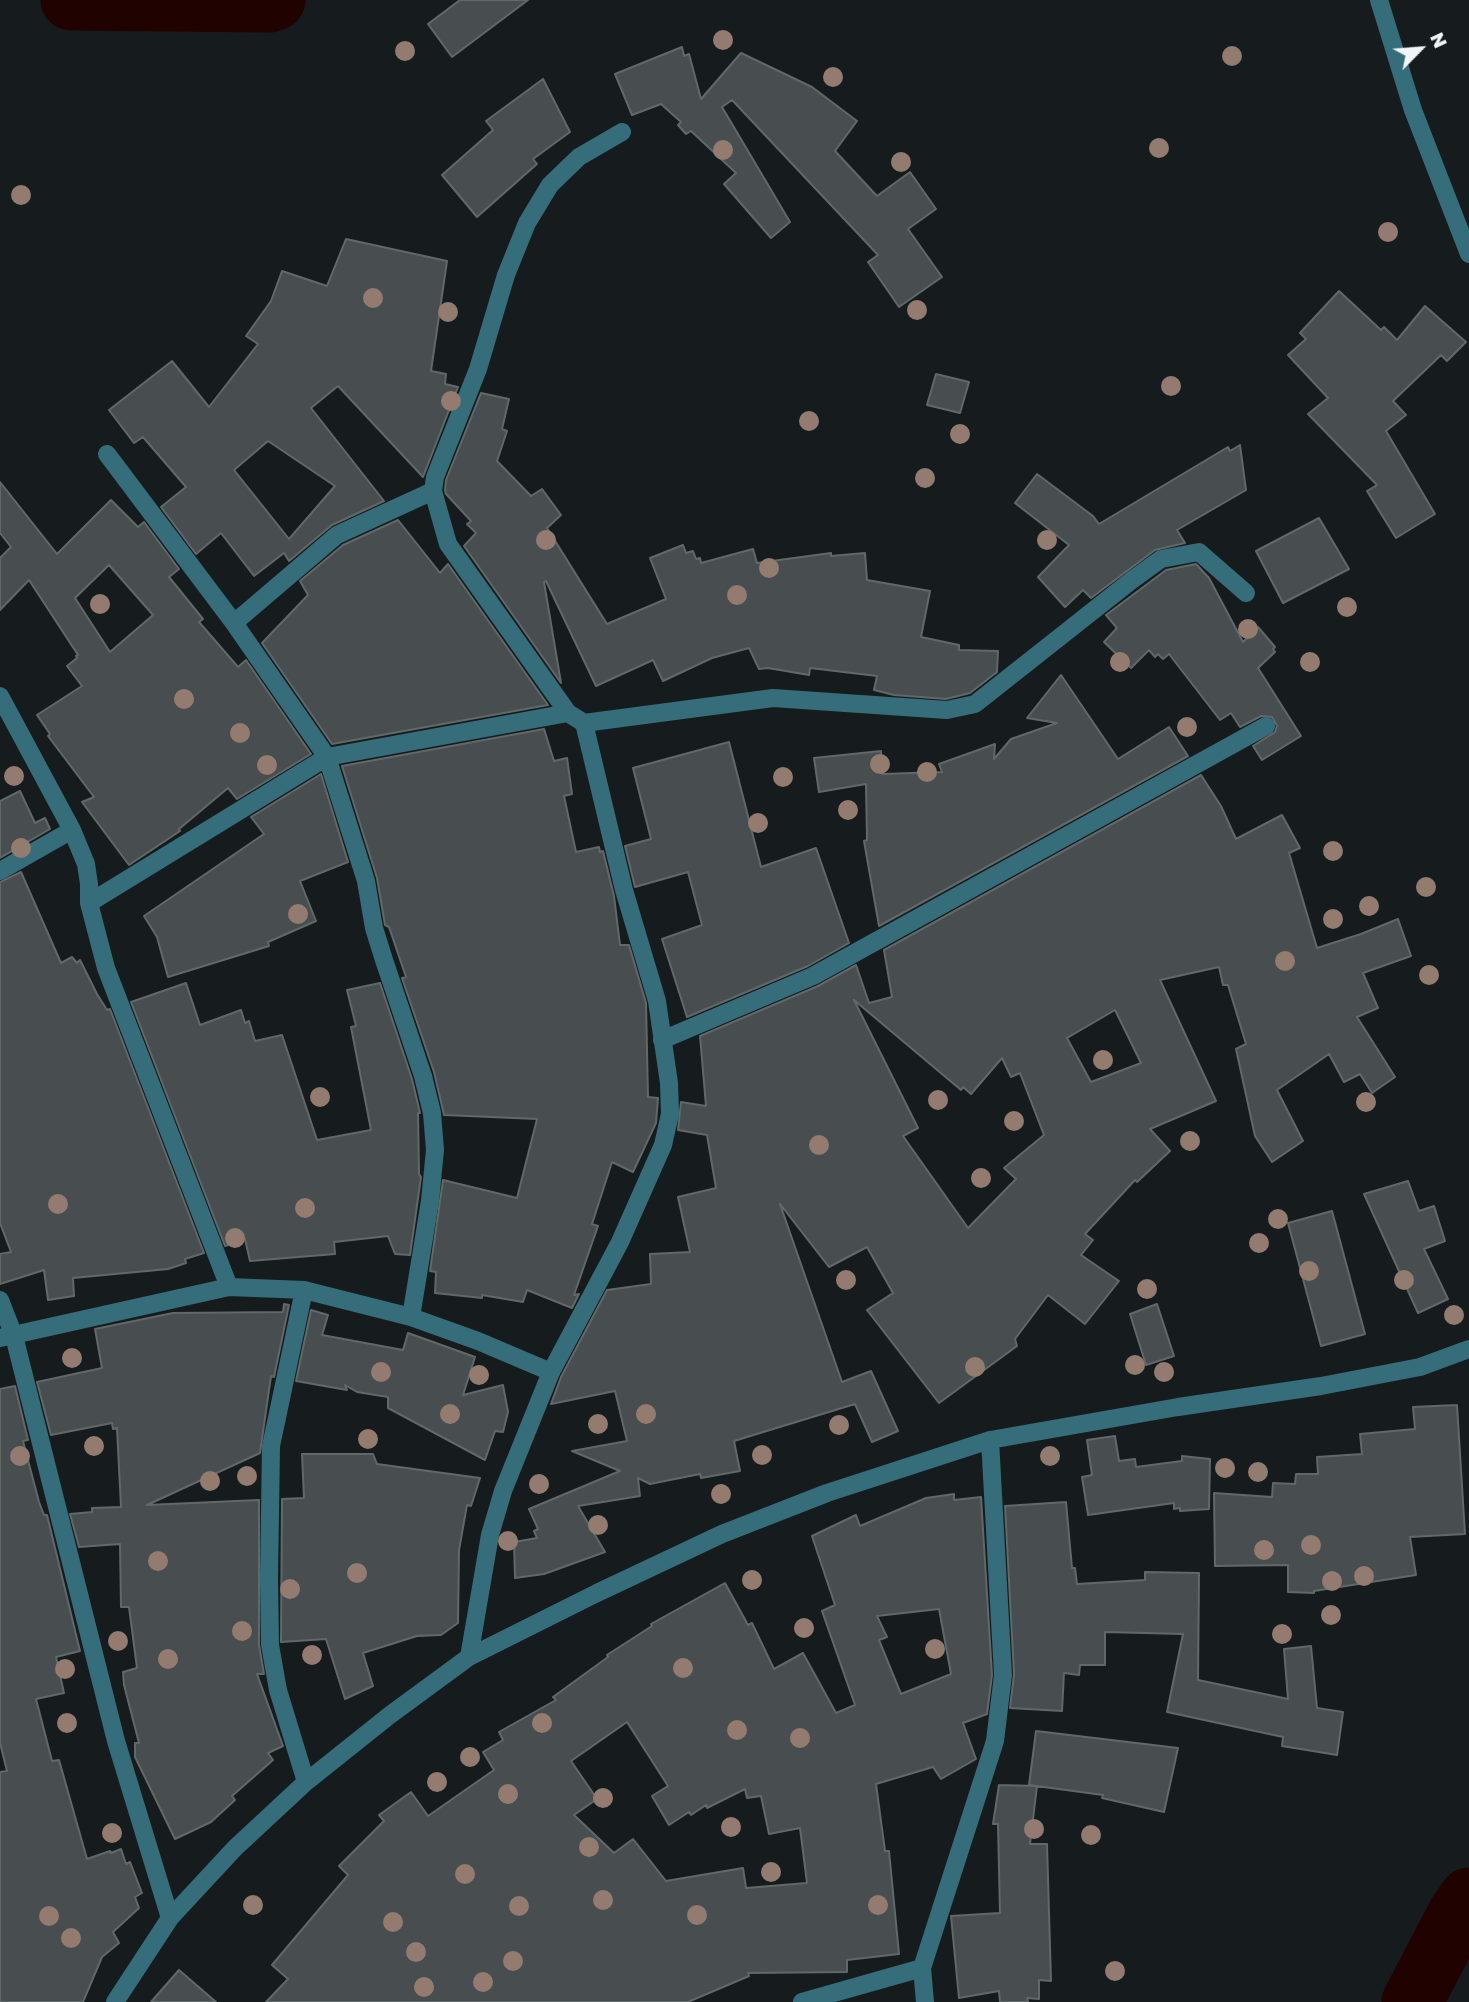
<!DOCTYPE html>
<html>
<head>
<meta charset="utf-8">
<style>
  body { margin:0 }
  #map { position:relative; width:1469px; height:2002px; overflow:hidden; background:#161c1e; font-family:"Golos Text",sans-serif }
  canvas { display:block }
  .north { position:absolute; left:1385px; top:14px; width:70px; height:70px; -webkit-text-stroke:5px #161c1e; paint-order:stroke; rotate:65deg; font-size:19px; font-weight:700; line-height:28px; text-align:center; color:#f1f5f6 }
  .north::after { content:''; display:block; margin:auto; width:24px; height:32px; background:#f1f5f6; clip-path:polygon(50% 0,100% 100%,50% 72%,0 100%) }
</style>
</head>
<body>
<div id="map">
<canvas width="1469" height="2002"></canvas>
<div class="north">N</div>
</div>
<script>
const ctx = document.querySelector('canvas').getContext('2d');
ctx.lineJoin = 'round';
function toPath(rows) {
  const path = new Path2D();
  for (const r of rows) {
    path.moveTo(r[0], r[1]);
    for (let i = 2; i < r.length; i += 2) path.lineTo(r[i], r[i + 1]);
  }
  return path;
}
function strokePath(path, color, width, dash) {
  ctx.strokeStyle = color;
  ctx.lineWidth = width;
  ctx.lineCap = dash ? 'butt' : 'round';
  ctx.setLineDash(dash || []);
  ctx.stroke(path);
}
function fill(path, color) {
  ctx.fillStyle = color;
  ctx.fill(path, 'evenodd');
}
strokePath(toPath([
  [71,0,269,2,275,0],
  [1412,2002,1458,1914,1469,1898]
]), '#200200', 61);
const building = toPath([
  [460,0,528,0,452,57,428,24,460,0],
  [682,47,684,56,689,54,701,99,741,53,812,87,857,121,835,151,877,196,910,172,936,209,908,229,942,277,899,307,868,262,878,255,732,100,722,107,790,222,771,238,724,184,736,173,691,131,686,134,678,125,681,122,661,104,632,115,615,74,682,47],
  [543,79,570,132,533,159,537,164,477,217,442,175,493,130,486,121,543,79],
  [346,239,447,261,431,371,446,374,445,384,458,387,423,477,338,386,311,408,384,501,332,525,289,561,284,553,254,576,221,533,196,554,161,507,186,487,143,437,134,443,109,410,172,361,209,407,258,344,246,336,271,301,282,271,327,286,346,239],
  [268,441,335,486,289,539,234,470,268,441],
  [1339,291,1381,330,1384,327,1397,340,1425,306,1466,342,1447,361,1441,355,1393,401,1406,415,1386,431,1435,514,1396,538,1367,491,1377,485,1308,414,1328,398,1288,355,1306,339,1300,333,1339,291],
  [936,374,969,382,960,413,927,405,936,374],
  [481,393,509,399,502,429,507,431,497,461,531,496,542,489,561,515,547,528,607,624,666,599,650,558,683,545,686,553,693,551,696,559,700,558,701,563,753,549,757,563,831,553,831,556,865,553,867,580,930,591,921,637,959,645,959,650,998,651,997,672,970,693,946,699,894,695,874,690,877,676,810,668,809,675,768,668,759,669,749,648,712,658,663,681,653,660,596,686,546,581,544,582,561,683,464,546,476,533,467,524,471,521,446,494,445,490,446,480,481,393],
  [1240,445,1246,490,1177,530,1185,543,1155,550,1091,598,1083,590,1065,607,1038,577,1069,545,1015,503,1037,474,1093,516,1099,524,1228,447,1230,451,1240,445],
  [0,482,57,554,111,500,138,527,144,522,179,569,169,577,203,619,199,622,238,667,246,660,311,754,237,799,228,788,179,829,180,831,129,865,82,802,94,797,48,736,50,734,37,715,82,686,67,666,77,658,76,656,78,655,29,580,0,610,0,558,11,547,0,533,0,482],
  [109,565,153,615,110,652,75,598,109,565],
  [1319,518,1349,569,1283,603,1256,551,1319,518],
  [398,520,440,573,448,564,548,705,332,744,262,643,308,595,300,581,343,545,398,520],
  [1196,564,1209,578,1243,642,1258,627,1275,647,1273,649,1275,652,1258,668,1301,736,1262,760,1253,746,1275,732,1277,726,1272,717,1261,716,1240,727,1231,713,1220,720,1169,654,1163,659,1158,654,1155,657,1149,650,1131,668,1104,642,1117,628,1106,615,1166,570,1196,564],
  [1061,675,1118,759,1169,727,1188,756,879,926,864,841,867,840,866,784,819,792,814,758,881,751,882,774,942,772,939,764,995,744,994,759,1011,739,1057,723,1027,718,1061,675],
  [544,729,554,761,567,758,572,794,564,796,576,852,599,847,600,852,603,851,614,896,620,945,629,945,646,1003,648,1097,658,1098,656,1123,633,1172,612,1162,592,1224,598,1226,574,1295,579,1294,572,1308,527,1290,523,1302,482,1295,482,1298,435,1293,436,1272,430,1271,443,1180,517,1198,537,1119,444,1115,434,1072,402,978,406,977,389,927,385,925,377,878,342,766,544,729],
  [729,742,761,867,816,848,849,943,808,966,687,1017,662,939,702,925,688,872,635,887,625,846,651,839,633,768,729,742],
  [321,774,348,862,300,881,316,921,268,942,269,946,168,977,157,937,144,916,264,834,251,817,321,774],
  [1201,775,1221,806,1236,839,1282,815,1300,848,1289,853,1317,948,1361,934,1398,919,1411,956,1363,973,1378,1008,1357,1017,1395,1077,1372,1093,1360,1074,1344,1082,1329,1054,1277,1090,1303,1141,1272,1162,1255,1136,1236,1049,1246,1044,1228,985,1223,985,1219,967,1160,980,1216,1101,1150,1129,1170,1151,1137,1182,1135,1180,1085,1234,1093,1240,1081,1255,1119,1281,1085,1324,1048,1295,1015,1339,1017,1346,939,1403,867,1310,893,1293,867,1247,829,1267,780,1204,842,1382,871,1371,898,1431,872,1442,855,1404,734,1441,740,1471,701,1478,700,1474,650,1484,638,1478,640,1496,578,1506,605,1552,544,1574,515,1578,514,1542,537,1538,534,1531,538,1529,529,1509,620,1471,572,1451,627,1441,615,1391,551,1404,561,1377,607,1290,651,1284,650,1254,690,1252,678,1197,716,1188,707,1135,678,1130,681,1102,706,1106,700,1036,818,986,856,965,869,1003,892,997,884,950,1201,775],
  [854,1000,961,1090,963,1087,971,1094,1002,1058,1011,1077,1020,1073,1044,1135,1004,1168,1016,1179,968,1228,903,1136,918,1128,854,1000],
  [1115,1010,1141,1063,1091,1082,1067,1038,1115,1010],
  [20,791,35,823,45,818,50,829,0,858,0,801,20,791],
  [21,872,61,963,72,957,77,963,80,960,97,994,107,1010,110,1009,204,1253,185,1259,186,1263,168,1269,73,1278,74,1296,48,1300,44,1270,0,1284,0,1254,11,1252,0,1223,0,882,21,872],
  [186,983,200,1025,241,1010,245,1023,249,1021,255,1041,282,1035,317,1140,371,1130,351,1027,356,1026,347,990,380,983,412,1079,420,1113,418,1113,419,1174,421,1177,410,1255,395,1254,388,1236,334,1242,335,1254,250,1261,245,1239,225,1246,131,1002,186,983],
  [1408,1181,1419,1211,1434,1206,1445,1241,1424,1249,1448,1299,1418,1313,1364,1194,1408,1181],
  [1332,1211,1365,1334,1321,1346,1288,1223,1332,1211],
  [284,1304,289,1305,274,1377,271,1376,260,1453,147,1505,259,1500,259,1645,264,1674,257,1674,283,1746,268,1753,273,1760,232,1796,235,1800,211,1822,175,1839,135,1757,135,1743,139,1743,124,1685,123,1672,137,1668,129,1607,121,1607,120,1544,79,1547,70,1514,92,1512,92,1508,121,1507,117,1428,113,1429,112,1423,51,1435,37,1382,102,1368,95,1329,173,1313,283,1312,284,1304],
  [1157,1304,1174,1356,1146,1365,1130,1314,1157,1304],
  [311,1310,328,1315,322,1335,403,1350,408,1333,475,1357,463,1395,503,1385,508,1412,503,1432,495,1431,485,1460,388,1408,388,1397,357,1392,345,1385,347,1390,296,1381,311,1310],
  [15,1386,28,1440,23,1441,39,1502,44,1515,47,1515,80,1651,56,1657,64,1693,36,1699,52,1761,59,1760,87,1859,110,1851,111,1853,121,1849,126,1864,130,1862,142,1893,135,1897,139,1908,113,1932,119,1943,102,1957,83,2002,0,2002,0,1772,7,1771,0,1743,0,1389,15,1386],
  [1457,1405,1465,1534,1410,1537,1416,1575,1314,1591,1314,1593,1288,1592,1288,1565,1215,1566,1214,1493,1272,1497,1273,1483,1295,1484,1296,1474,1318,1474,1317,1457,1362,1454,1360,1434,1415,1429,1413,1407,1457,1405],
  [1115,1436,1119,1461,1135,1459,1136,1467,1182,1461,1182,1456,1210,1459,1209,1509,1180,1511,1180,1508,1174,1509,1174,1503,1088,1515,1082,1477,1092,1475,1087,1440,1115,1436],
  [302,1454,373,1454,377,1464,480,1478,471,1506,467,1505,459,1550,458,1623,441,1635,417,1636,363,1653,373,1686,345,1699,326,1639,281,1642,282,1499,304,1498,302,1454],
  [954,1494,954,1500,981,1497,992,1675,987,1714,963,1723,976,1759,941,1779,933,1767,876,1784,885,1851,889,1851,899,1954,847,1960,847,1972,748,1973,749,1976,688,2002,266,2002,288,1979,272,1965,348,1875,339,1866,384,1821,379,1815,411,1792,428,1816,494,1770,483,1752,503,1740,499,1732,556,1700,553,1697,608,1657,607,1655,652,1626,651,1624,725,1583,748,1625,752,1623,774,1669,803,1653,836,1713,855,1705,822,1611,835,1605,812,1536,856,1515,860,1526,926,1498,954,1494],
  [939,1609,951,1674,901,1694,879,1640,887,1637,877,1616,939,1609],
  [627,1722,668,1786,652,1796,669,1825,689,1812,691,1815,706,1805,707,1808,745,1789,747,1798,761,1796,769,1834,800,1828,807,1883,746,1888,743,1868,666,1881,633,1839,614,1853,574,1815,597,1799,571,1761,627,1722],
  [1066,1502,1072,1568,1075,1568,1077,1584,1145,1580,1145,1572,1199,1573,1198,1680,1288,1699,1284,1649,1311,1646,1317,1708,1343,1712,1337,1755,1282,1746,1283,1737,1167,1712,1183,1634,1105,1632,1105,1665,1080,1665,1079,1675,1064,1673,1062,1711,1010,1708,1014,1674,1005,1506,1066,1502],
  [1036,1731,1178,1748,1164,1812,1102,1798,1103,1795,1029,1785,1036,1731],
  [999,1785,1037,1786,1030,1844,1047,1844,1051,1981,1039,1980,1039,1999,1027,1998,1028,2002,1000,2002,999,1991,959,1998,951,1916,1000,1913,998,1824,993,1824,999,1785],
  [179,1970,216,2002,151,2002,179,1970]
]);
fill(building, '#484e50');
strokePath(building, '#61686a', 2);
strokePath(toPath([
  [1379,0,1413,110,1469,254],
  [107,454,234,623,327,757,366,881,374,928,384,960,423,1076,432,1113,435,1150,430,1201,411,1317],
  [234,623,337,535,433,491],
  [0,696,72,830,86,864,89,884,89,903,106,968,229,1287],
  [584,723,773,698,947,710,975,704,1132,580,1161,559,1199,552,1246,593],
  [0,871,72,830],
  [89,903,327,757,568,713],
  [662,1040,813,976,1266,726],
  [304,1290,271,1446,269,1578,270,1645,278,1690,306,1782],
  [0,1300,14,1336,116,1741,170,1918],
  [0,1338,229,1287,304,1290,411,1317,478,1341,551,1372],
  [469,1657,490,1535,503,1491,551,1372,620,1242,663,1145,670,1114,669,1083,657,1001,624,890,584,723,568,713,448,544,433,491,435,477,478,369,506,275,527,223,550,185,579,157,622,132],
  [115,2002,170,1918,235,1848,306,1782,390,1715,469,1657,597,1593,722,1534,827,1493,990,1440,1178,1407,1321,1386,1420,1367,1469,1349],
  [802,2002,922,1968],
  [925,2002,922,1968,995,1741,1003,1675,990,1440]
]), '#356d7a', 18);
ctx.fillStyle = '#947b70';
for (const [x, y] of [
  [723,40],
  [405,51],
  [1232,56],
  [833,77],
  [1159,148],
  [723,150],
  [901,162],
  [21,195],
  [1388,232],
  [373,298],
  [917,310],
  [448,312],
  [1171,386],
  [451,401],
  [809,421],
  [960,434],
  [925,478],
  [546,540],
  [1047,540],
  [769,568],
  [737,595],
  [100,604],
  [1347,607],
  [1248,629],
  [1120,662],
  [1310,662],
  [184,699],
  [1187,727],
  [240,733],
  [880,764],
  [267,765],
  [927,772],
  [14,776],
  [783,777],
  [848,810],
  [758,823],
  [21,848],
  [1333,851],
  [1426,887],
  [1369,906],
  [298,914],
  [1333,919],
  [1285,961],
  [1429,975],
  [1103,1060],
  [320,1097],
  [938,1100],
  [1366,1102],
  [1014,1121],
  [1190,1141],
  [819,1145],
  [981,1178],
  [58,1204],
  [305,1208],
  [1278,1219],
  [235,1238],
  [1259,1243],
  [1309,1271],
  [846,1280],
  [1404,1280],
  [1147,1289],
  [1454,1315],
  [72,1358],
  [1135,1365],
  [975,1367],
  [381,1372],
  [1164,1372],
  [479,1375],
  [450,1414],
  [646,1414],
  [598,1424],
  [839,1425],
  [368,1439],
  [94,1446],
  [762,1455],
  [20,1456],
  [1050,1456],
  [1225,1468],
  [1258,1472],
  [247,1476],
  [210,1481],
  [539,1484],
  [721,1494],
  [598,1525],
  [508,1541],
  [1311,1545],
  [1264,1550],
  [158,1561],
  [357,1573],
  [1364,1576],
  [752,1580],
  [1332,1581],
  [290,1589],
  [1331,1615],
  [804,1628],
  [242,1631],
  [1282,1634],
  [118,1641],
  [935,1649],
  [312,1655],
  [168,1659],
  [683,1668],
  [65,1669],
  [67,1723],
  [542,1723],
  [737,1730],
  [800,1738],
  [470,1757],
  [437,1782],
  [508,1794],
  [603,1798],
  [731,1827],
  [1034,1829],
  [112,1833],
  [1091,1835],
  [589,1847],
  [771,1872],
  [465,1874],
  [603,1900],
  [253,1905],
  [878,1905],
  [519,1906],
  [697,1915],
  [49,1916],
  [393,1922],
  [71,1938],
  [416,1952],
  [513,1961],
  [1115,1971],
  [483,1982],
  [424,1987]
]) {
  ctx.beginPath();
  ctx.arc(x, y, 10, 0, 2 * Math.PI);
  ctx.fill();
}
</script>
</body>
</html>
